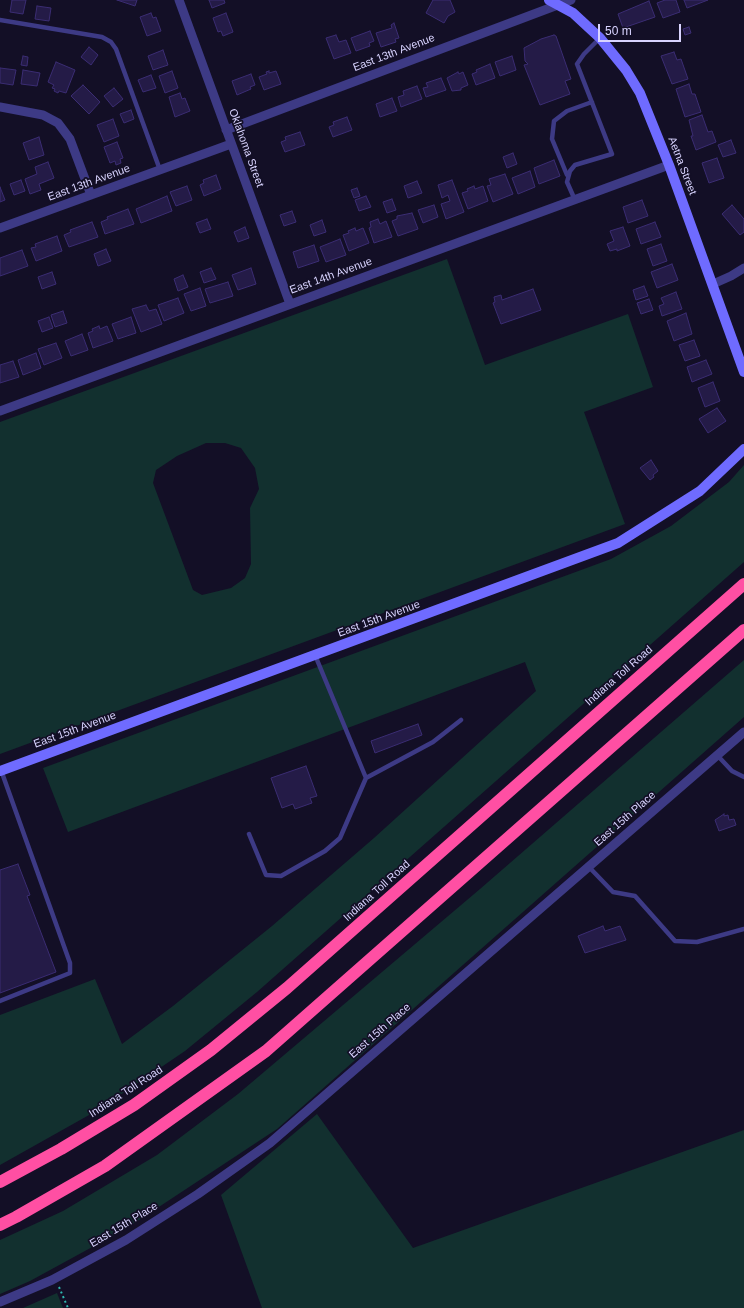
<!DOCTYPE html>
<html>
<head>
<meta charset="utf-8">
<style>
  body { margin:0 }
  #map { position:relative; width:744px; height:1308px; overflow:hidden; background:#130f26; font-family:Helvetica,sans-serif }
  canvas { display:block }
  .scale { position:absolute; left:598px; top:24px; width:83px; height:18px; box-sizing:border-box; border:2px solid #d9d4ff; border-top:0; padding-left:5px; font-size:12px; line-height:14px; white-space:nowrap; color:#d9d4ff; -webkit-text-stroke:3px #130f26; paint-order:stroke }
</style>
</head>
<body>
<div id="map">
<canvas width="744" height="1308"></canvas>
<div class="scale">50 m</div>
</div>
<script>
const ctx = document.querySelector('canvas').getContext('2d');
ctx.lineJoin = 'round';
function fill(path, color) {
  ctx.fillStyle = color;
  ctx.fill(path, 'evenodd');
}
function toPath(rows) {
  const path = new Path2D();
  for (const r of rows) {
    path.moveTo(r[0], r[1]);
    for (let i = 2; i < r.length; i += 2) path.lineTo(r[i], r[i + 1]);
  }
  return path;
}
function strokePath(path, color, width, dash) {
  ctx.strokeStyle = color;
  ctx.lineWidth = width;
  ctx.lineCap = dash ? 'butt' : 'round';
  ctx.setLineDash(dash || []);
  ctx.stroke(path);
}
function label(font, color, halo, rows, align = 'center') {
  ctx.font = font + ' Helvetica,sans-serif';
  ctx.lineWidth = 3.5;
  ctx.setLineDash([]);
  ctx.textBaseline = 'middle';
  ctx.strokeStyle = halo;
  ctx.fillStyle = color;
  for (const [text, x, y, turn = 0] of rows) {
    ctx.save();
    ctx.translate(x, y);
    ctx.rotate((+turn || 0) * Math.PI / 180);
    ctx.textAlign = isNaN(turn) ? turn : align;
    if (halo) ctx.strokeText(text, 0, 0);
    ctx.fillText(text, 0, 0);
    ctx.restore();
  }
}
fill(toPath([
  [447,259,485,365,628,314,653,387,584,412,625,524,0,754,0,422],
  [206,443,225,443,241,448,255,468,259,489,250,508,251,564,245,578,231,588,202,595,193,590,153,483,156,470,177,456],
  [744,465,744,562,257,992,185,1051,98,1110,0,1165,0,1015,95,979,122,1044,173,1006,272,926,374,838,536,691,525,662,68,832,43,768,611,559,671,526,729,482],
  [744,660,744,717,277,1129,127,1228,30,1281,0,1294,0,1240,63,1211,157,1155,238,1094,480,889],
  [317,1114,413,1248,744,1130,744,1308,262,1308,221,1195],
  [57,1293,63,1308,23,1308]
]), '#12302f');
const building = toPath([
  [12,0,26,0,23,14,10,12,12,0],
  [117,0,137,0,135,6,117,0],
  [209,0,224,0,225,3,212,8,209,0],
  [433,0,450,0,455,12,448,16,444,23,426,13,433,0],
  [665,0,676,0,680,12,663,18,657,3,665,0],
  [684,0,708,0,687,8,684,0],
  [649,1,655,17,623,28,618,14,649,1],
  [37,6,51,8,49,21,35,19,37,6],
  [151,13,153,18,156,17,161,31,147,36,140,17,151,13],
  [226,13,233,32,223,36,221,31,218,32,213,18,226,13],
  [394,23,399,38,395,39,396,42,381,47,376,33,392,28,391,25,394,23],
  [689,27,691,33,685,35,683,29,689,27],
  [370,31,374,41,369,43,370,46,356,51,351,38,370,31],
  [336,35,339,42,346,40,351,53,334,59,326,38,336,35],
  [554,35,556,36,571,79,565,81,570,94,540,105,524,65,528,64,525,61,524,48,541,39,554,35],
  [89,47,98,55,91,65,81,57,89,47],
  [163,50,168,65,153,70,148,56,163,50],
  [674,52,677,60,681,59,688,79,672,84,661,56,674,52],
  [23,56,28,57,27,66,21,65,23,56],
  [512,56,516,70,500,76,495,62,512,56],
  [56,62,75,70,66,93,59,91,58,93,54,91,55,89,52,88,54,85,48,82,56,62],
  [490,64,495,78,476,85,472,74,477,72,476,70,490,64],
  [0,68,16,70,13,85,0,83,0,68],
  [23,70,40,73,37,86,21,84,23,70],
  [172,71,178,88,165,93,159,76,172,71],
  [269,71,269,73,276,71,281,84,264,90,259,77,267,74,266,72,269,71],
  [458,72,459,74,463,72,468,85,461,88,461,90,452,91,447,78,458,72],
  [251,74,255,85,250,87,251,89,237,95,232,81,251,74],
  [151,75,156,88,143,92,138,80,151,75],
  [441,78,446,90,426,97,423,88,428,87,426,83,441,78],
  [689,84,692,94,695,94,701,112,685,117,676,89,689,84],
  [83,85,100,102,89,114,71,96,83,85],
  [417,86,422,99,401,107,398,97,404,95,403,91,417,86],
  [114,88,123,99,113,107,104,96,114,88],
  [180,93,182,99,185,98,190,111,175,117,169,97,180,93],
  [392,98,397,111,380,117,376,104,392,98],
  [131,110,134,119,124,123,120,114,131,110],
  [702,115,708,132,712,131,716,142,696,150,691,136,693,136,689,120,702,115],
  [347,117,352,130,333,137,329,127,334,125,333,122,347,117],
  [113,119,119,136,104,142,97,125,113,119],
  [300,132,305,145,285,152,281,142,286,140,285,137,300,132],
  [39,137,44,155,29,160,23,143,39,137],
  [731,140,736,153,723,157,718,145,731,140],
  [117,142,123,158,120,159,121,163,116,165,115,161,110,163,104,147,117,142],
  [513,153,517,164,507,168,503,157,513,153],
  [717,158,724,178,709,183,702,163,717,158],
  [554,160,560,176,539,184,534,168,554,160],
  [48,162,54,178,39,184,41,190,30,194,25,179,37,174,35,167,48,162],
  [530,171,535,187,518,194,512,178,530,171],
  [505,174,513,194,493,202,487,186,491,185,489,179,505,174],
  [216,175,221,189,204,196,200,185,204,183,203,180,216,175],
  [21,180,25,191,14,195,10,184,21,180],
  [452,180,464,212,446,219,441,204,450,201,448,195,442,198,438,185,452,180],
  [417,181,422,193,408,198,404,186,417,181],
  [187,186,192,200,176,206,170,192,187,186],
  [474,186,475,189,483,186,488,201,468,209,462,193,468,191,467,189,474,186],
  [0,187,5,200,0,202,0,187],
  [357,188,360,196,354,198,351,190,357,188],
  [167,196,172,211,141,223,136,209,167,196],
  [366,196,371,207,359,211,355,200,366,196],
  [392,199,396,210,387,213,383,202,392,199],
  [642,200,648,216,628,223,623,207,642,200],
  [434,205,438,217,423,223,418,210,434,205],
  [732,205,744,219,744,232,740,235,722,214,732,205],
  [128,209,134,224,105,234,101,222,108,219,107,217,128,209],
  [292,211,296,222,284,226,280,215,292,211],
  [412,213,418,229,398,236,392,221,397,219,397,216,412,213],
  [207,219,211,229,200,233,196,223,207,219],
  [378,219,380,224,386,221,392,237,374,243,369,228,371,227,370,222,378,219],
  [322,220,326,232,314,236,310,225,322,220],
  [92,222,98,237,69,247,64,235,71,232,70,230,92,222],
  [655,222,661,237,641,244,636,229,655,222],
  [245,227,249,238,238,242,234,232,245,227],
  [623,227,630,246,617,251,617,249,610,251,607,244,614,241,610,231,623,227],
  [355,228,356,231,363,228,369,243,349,251,343,235,349,233,348,231,355,228],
  [57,236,62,251,36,261,31,248,36,247,35,244,57,236],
  [340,239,346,255,326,262,320,247,340,239],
  [661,244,667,261,653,266,647,249,661,244],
  [314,245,319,261,298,268,293,252,314,245],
  [106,249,111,261,98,266,94,254,106,249],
  [22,250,28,266,0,276,0,258,22,250],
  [672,264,678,280,657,288,651,272,672,264],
  [211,268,216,279,204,283,200,272,211,268],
  [251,268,256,284,238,290,232,275,251,268],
  [52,272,56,284,42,289,38,277,52,272],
  [183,275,188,287,178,291,174,279,183,275],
  [228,282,233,296,210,303,205,289,228,282],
  [644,286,648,296,636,300,633,290,644,286],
  [200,288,206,306,191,311,184,294,200,288],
  [533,289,541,310,501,324,493,303,495,302,494,297,501,295,502,300,533,289],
  [676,292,682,309,662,316,659,306,664,304,661,298,676,292],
  [178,298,184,313,164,321,158,305,178,298],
  [649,299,653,310,641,314,637,303,649,299],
  [146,305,149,311,156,309,162,324,141,332,132,309,146,305],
  [63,311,67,323,55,327,51,315,63,311],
  [686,313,692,334,674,341,667,321,686,313],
  [49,317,53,328,42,332,38,321,49,317],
  [131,317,136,333,118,339,112,324,131,317],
  [99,326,100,329,107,326,113,341,93,348,88,333,93,331,92,329,99,326],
  [82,334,88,350,71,356,65,341,82,334],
  [694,340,700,356,685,361,679,345,694,340],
  [56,343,62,358,44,365,38,349,56,343],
  [36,353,41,368,23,375,18,360,36,353],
  [706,360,712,374,692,382,687,367,706,360],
  [13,361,19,377,0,383,0,365,13,361],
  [713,382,720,401,705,407,698,388,713,382],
  [717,408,726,421,708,433,699,419,717,408],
  [651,460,658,471,653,475,654,477,650,480,640,468,651,460],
  [418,724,422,735,375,753,371,741,418,724],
  [306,766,317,796,310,798,312,803,295,809,293,804,282,808,271,778,306,766],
  [724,814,724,816,728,815,729,820,734,819,736,825,719,831,715,820,724,814],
  [18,864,30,895,27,896,56,972,0,993,0,870,18,864],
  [603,926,605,931,620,926,626,940,585,953,578,936,603,926]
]);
fill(building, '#241b47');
strokePath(building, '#3b2d73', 1);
strokePath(toPath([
  [59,1287,68,1308]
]), '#2fb8b0', 2, [2, 3]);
strokePath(toPath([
  [0,20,102,37,111,42,116,49,160,170],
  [567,175,552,139,554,121,567,111,592,102],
  [575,200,567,182,570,171,575,165,612,154,577,64,584,54,600,38],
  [717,755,732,771,744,777],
  [366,778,433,742,461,720],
  [249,834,266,875,281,876,325,851,340,838,366,778,315,655],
  [588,866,613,892,635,896,675,941,697,942,744,929],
  [0,1001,70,973,70,963,1,770]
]), '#3d3a85', 4.5);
strokePath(toPath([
  [179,0,290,304],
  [0,107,43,115,58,123,70,139,91,195],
  [226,130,571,0],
  [0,228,231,144],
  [713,284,731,276,744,268],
  [0,411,669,165],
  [0,1302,52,1280,126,1240,198,1194,270,1143,744,732]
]), '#3d3a85', 9);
strokePath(toPath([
  [549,0,573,13,600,38,626,70,640,93,669,165,744,372],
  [0,771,618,543,700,491,744,449]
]), '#6f6bff', 10);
strokePath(toPath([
  [0,1182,61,1149,134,1105,211,1050,287,988,744,584],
  [0,1225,16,1217,105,1166,266,1051,744,630]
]), '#ff4fa3', 12);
label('11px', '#d9d4ff', '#130f26', [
  ["East 13th Avenue",394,53,-21],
  ["Oklahoma Street",246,148,70],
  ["Aetna Street",682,166,69],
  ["East 13th Avenue",89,183,-20],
  ["East 14th Avenue",331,276,-20],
  ["East 15th Avenue",379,619,-20],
  ["Indiana Toll Road",619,676,-41],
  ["East 15th Avenue",75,730,-20],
  ["East 15th Place",625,819,-41],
  ["Indiana Toll Road",377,891,-42],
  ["East 15th Place",380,1031,-41],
  ["Indiana Toll Road",126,1092,-33],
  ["East 15th Place",124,1225,-31]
]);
</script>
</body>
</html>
